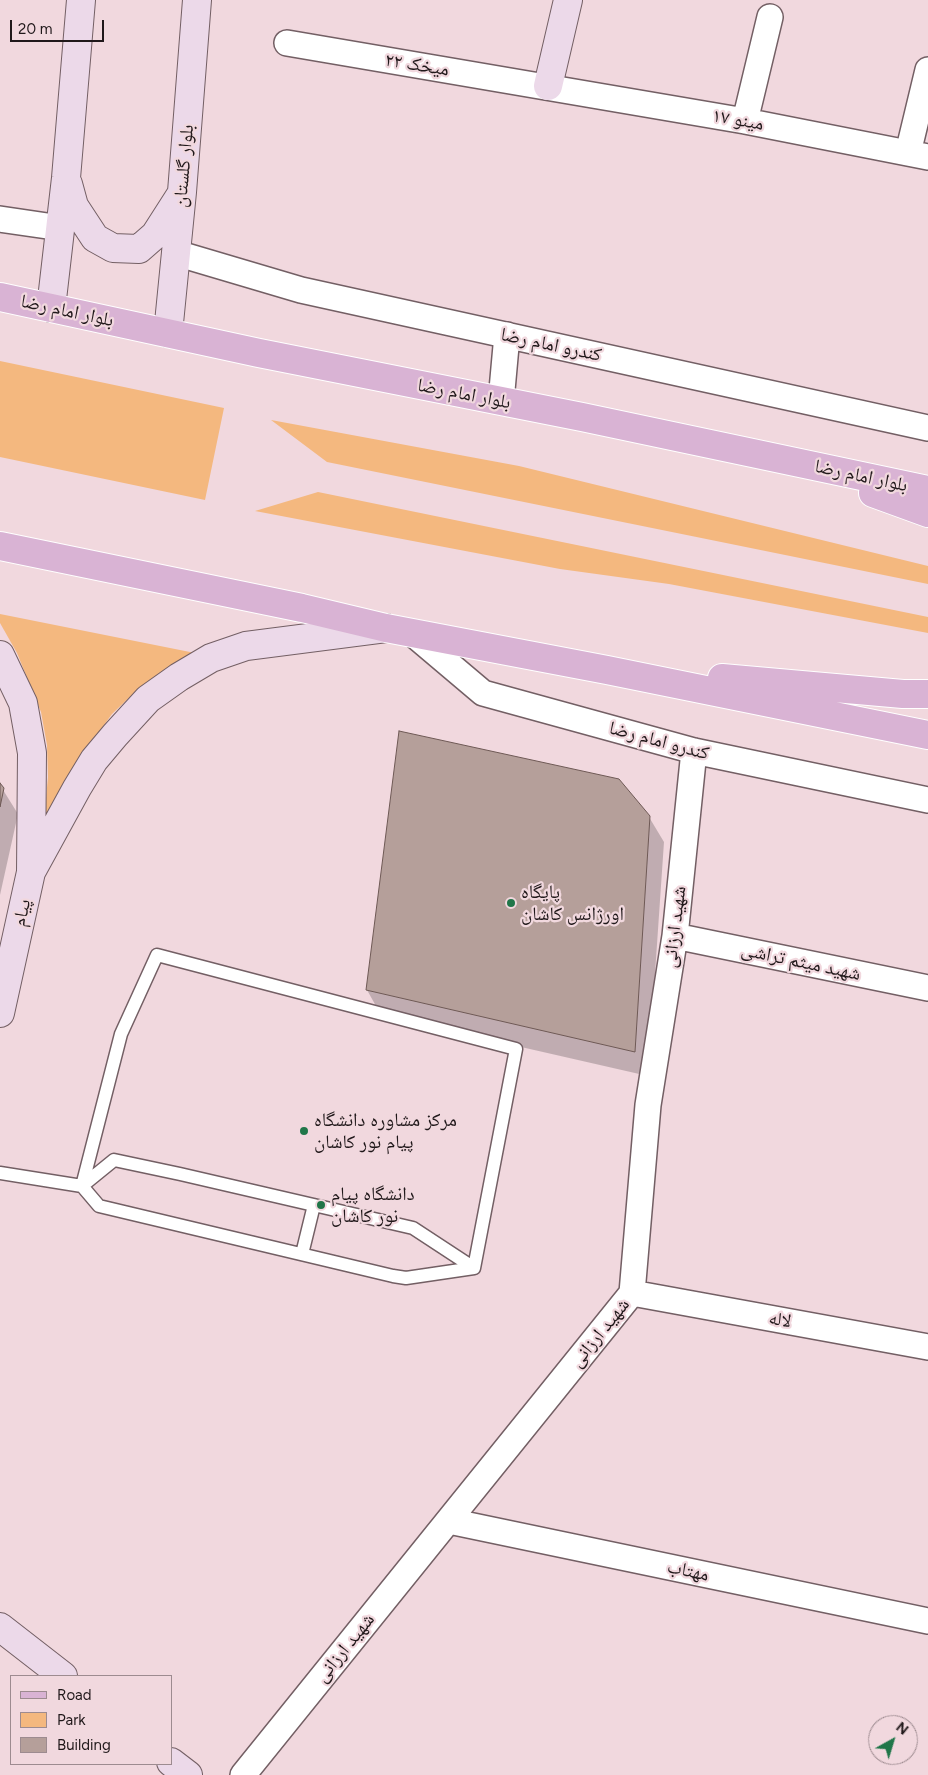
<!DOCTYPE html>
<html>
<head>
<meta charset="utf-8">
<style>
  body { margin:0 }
  #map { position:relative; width:928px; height:1775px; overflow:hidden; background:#f1d8de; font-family:Figtree,sans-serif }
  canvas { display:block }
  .legend { position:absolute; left:10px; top:1675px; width:162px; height:90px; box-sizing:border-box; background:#f1d8de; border:1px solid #9d8b90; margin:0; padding:6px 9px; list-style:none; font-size:15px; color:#20181a }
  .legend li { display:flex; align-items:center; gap:10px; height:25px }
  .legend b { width:25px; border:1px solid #9d8b90 }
  .north { position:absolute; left:868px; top:1715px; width:50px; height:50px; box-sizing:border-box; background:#f1d8de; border:1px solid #9d8b90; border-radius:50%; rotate:39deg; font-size:14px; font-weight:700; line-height:20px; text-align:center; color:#20181a }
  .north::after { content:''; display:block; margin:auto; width:18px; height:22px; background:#207649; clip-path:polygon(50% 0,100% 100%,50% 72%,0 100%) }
  .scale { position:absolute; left:10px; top:20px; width:94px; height:22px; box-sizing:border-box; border:2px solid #20181a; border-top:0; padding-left:6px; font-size:15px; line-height:18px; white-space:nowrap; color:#20181a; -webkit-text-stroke:4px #f1d8de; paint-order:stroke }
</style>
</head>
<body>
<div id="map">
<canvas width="928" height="1775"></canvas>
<ul class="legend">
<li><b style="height:6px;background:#d9b3d4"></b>Road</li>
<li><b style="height:14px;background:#f4b87f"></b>Park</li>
<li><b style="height:14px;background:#b59f9a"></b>Building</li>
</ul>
<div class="north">N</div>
<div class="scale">20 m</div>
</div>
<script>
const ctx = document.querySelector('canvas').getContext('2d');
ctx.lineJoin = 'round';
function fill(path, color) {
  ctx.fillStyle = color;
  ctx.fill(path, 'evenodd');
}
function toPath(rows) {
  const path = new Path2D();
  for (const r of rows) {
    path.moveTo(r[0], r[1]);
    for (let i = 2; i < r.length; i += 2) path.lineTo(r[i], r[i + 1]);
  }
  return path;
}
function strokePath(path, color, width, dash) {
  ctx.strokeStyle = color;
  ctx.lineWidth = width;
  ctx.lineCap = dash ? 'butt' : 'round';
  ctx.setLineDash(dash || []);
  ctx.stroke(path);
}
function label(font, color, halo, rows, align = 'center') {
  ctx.font = font + ' Figtree,"Noto Naskh Arabic",sans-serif';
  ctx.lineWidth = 4.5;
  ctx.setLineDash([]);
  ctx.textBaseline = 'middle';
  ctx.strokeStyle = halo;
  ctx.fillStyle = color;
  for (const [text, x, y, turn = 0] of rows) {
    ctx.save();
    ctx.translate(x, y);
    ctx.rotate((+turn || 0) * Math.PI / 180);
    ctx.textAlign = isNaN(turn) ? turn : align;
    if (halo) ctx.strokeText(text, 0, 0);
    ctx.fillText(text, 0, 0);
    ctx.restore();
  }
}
fill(toPath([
  [0,361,224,408,205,500,0,457],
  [271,420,519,466,928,566,928,584,327,462],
  [318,492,928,617,928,633,669,584,560,569,255,511],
  [0,614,195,653,137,690,112,714,89,746,43,829,48,777,47,745,41,712,17,653,0,623]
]), '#f4b87f');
fill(toPath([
  [0,785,18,814,0,895],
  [649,817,664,842,648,1076,381,1015,367,990]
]), '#0003');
const building = toPath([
  [399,731,619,779,650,816,635,1052,366,990,399,731],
  [0,783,4,788,0,807,0,783]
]);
fill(building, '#b59f9a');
strokePath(building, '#6e5955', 1);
const lane = toPath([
  [0,1173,82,1186,99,1206,393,1276,406,1278,474,1268,516,1049,157,955,121,1034,82,1186],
  [82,1186,114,1160,180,1174,413,1228,474,1268],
  [302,1254,314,1205]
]);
const street = toPath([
  [287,43,745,121,928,157],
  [745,121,770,17],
  [908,153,928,70],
  [0,219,61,228],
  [176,253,301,290,928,428],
  [501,401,507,335],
  [412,633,483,693,694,751,928,800],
  [675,936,928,988],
  [632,1293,928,1347],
  [449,1521,928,1621],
  [243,1775,632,1293,648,1105,675,936,694,751]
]);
const secondary = toPath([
  [548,86,568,0],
  [68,184,74,206,95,238,113,248,139,249,155,235,180,196],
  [51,308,66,178,81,0],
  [168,333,182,192,197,0],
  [0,655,23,703,32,753,31,872,0,1013],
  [31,872,77,788,94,760,115,735,148,699,179,677,211,658,246,646,386,628],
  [0,1627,63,1676],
  [171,1762,188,1775]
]);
const primary = toPath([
  [0,297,259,353,582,417,928,490],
  [873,493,928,513],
  [0,546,302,608,386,628,607,670,928,735],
  [722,678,903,694,928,694]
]);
strokePath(lane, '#735f64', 15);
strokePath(street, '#735f64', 28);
strokePath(secondary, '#735f64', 30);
strokePath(primary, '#fff', 30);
strokePath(lane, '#fff', 12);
strokePath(street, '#fff', 25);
strokePath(secondary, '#ecd9e9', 28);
strokePath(primary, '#d9b3d4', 28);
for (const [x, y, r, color] of [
  [511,903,5,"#207649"],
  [304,1131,5,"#207649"],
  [321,1205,5,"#207649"]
]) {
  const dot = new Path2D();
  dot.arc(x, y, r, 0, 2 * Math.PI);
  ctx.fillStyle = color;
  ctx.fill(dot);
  strokePath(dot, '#f1d8de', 2);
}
label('19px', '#20181a', '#f1d8de', [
  ["میخک ۲۲",417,65,9],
  ["مینو ۱۷",738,120,10],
  ["بلوار گلستان",184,166,-85],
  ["بلوار امام رضا",67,311,12],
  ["کندرو امام رضا",551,345,12],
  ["بلوار امام رضا",464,394,11],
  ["بلوار امام رضا",861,476,12],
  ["کندرو امام رضا",659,741,15],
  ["پیام",22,913,-78],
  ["شهید ارزانی",675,927,-83],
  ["شهید میثم تراشی",801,962,12],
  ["لاله",780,1320,10],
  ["شهید ارزانی",600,1333,-51],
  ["مهتاب",688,1571,12],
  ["شهید ارزانی",345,1648,-51]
]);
label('19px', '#20181a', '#f1d8de', [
  ["پایگاه",521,892],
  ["اورژانس کاشان",521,914],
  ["مرکز مشاوره دانشگاه",314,1120],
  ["پیام نور کاشان",314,1142],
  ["دانشگاه پیام",331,1194],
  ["نور کاشان",331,1216]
], 'left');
</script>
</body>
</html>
